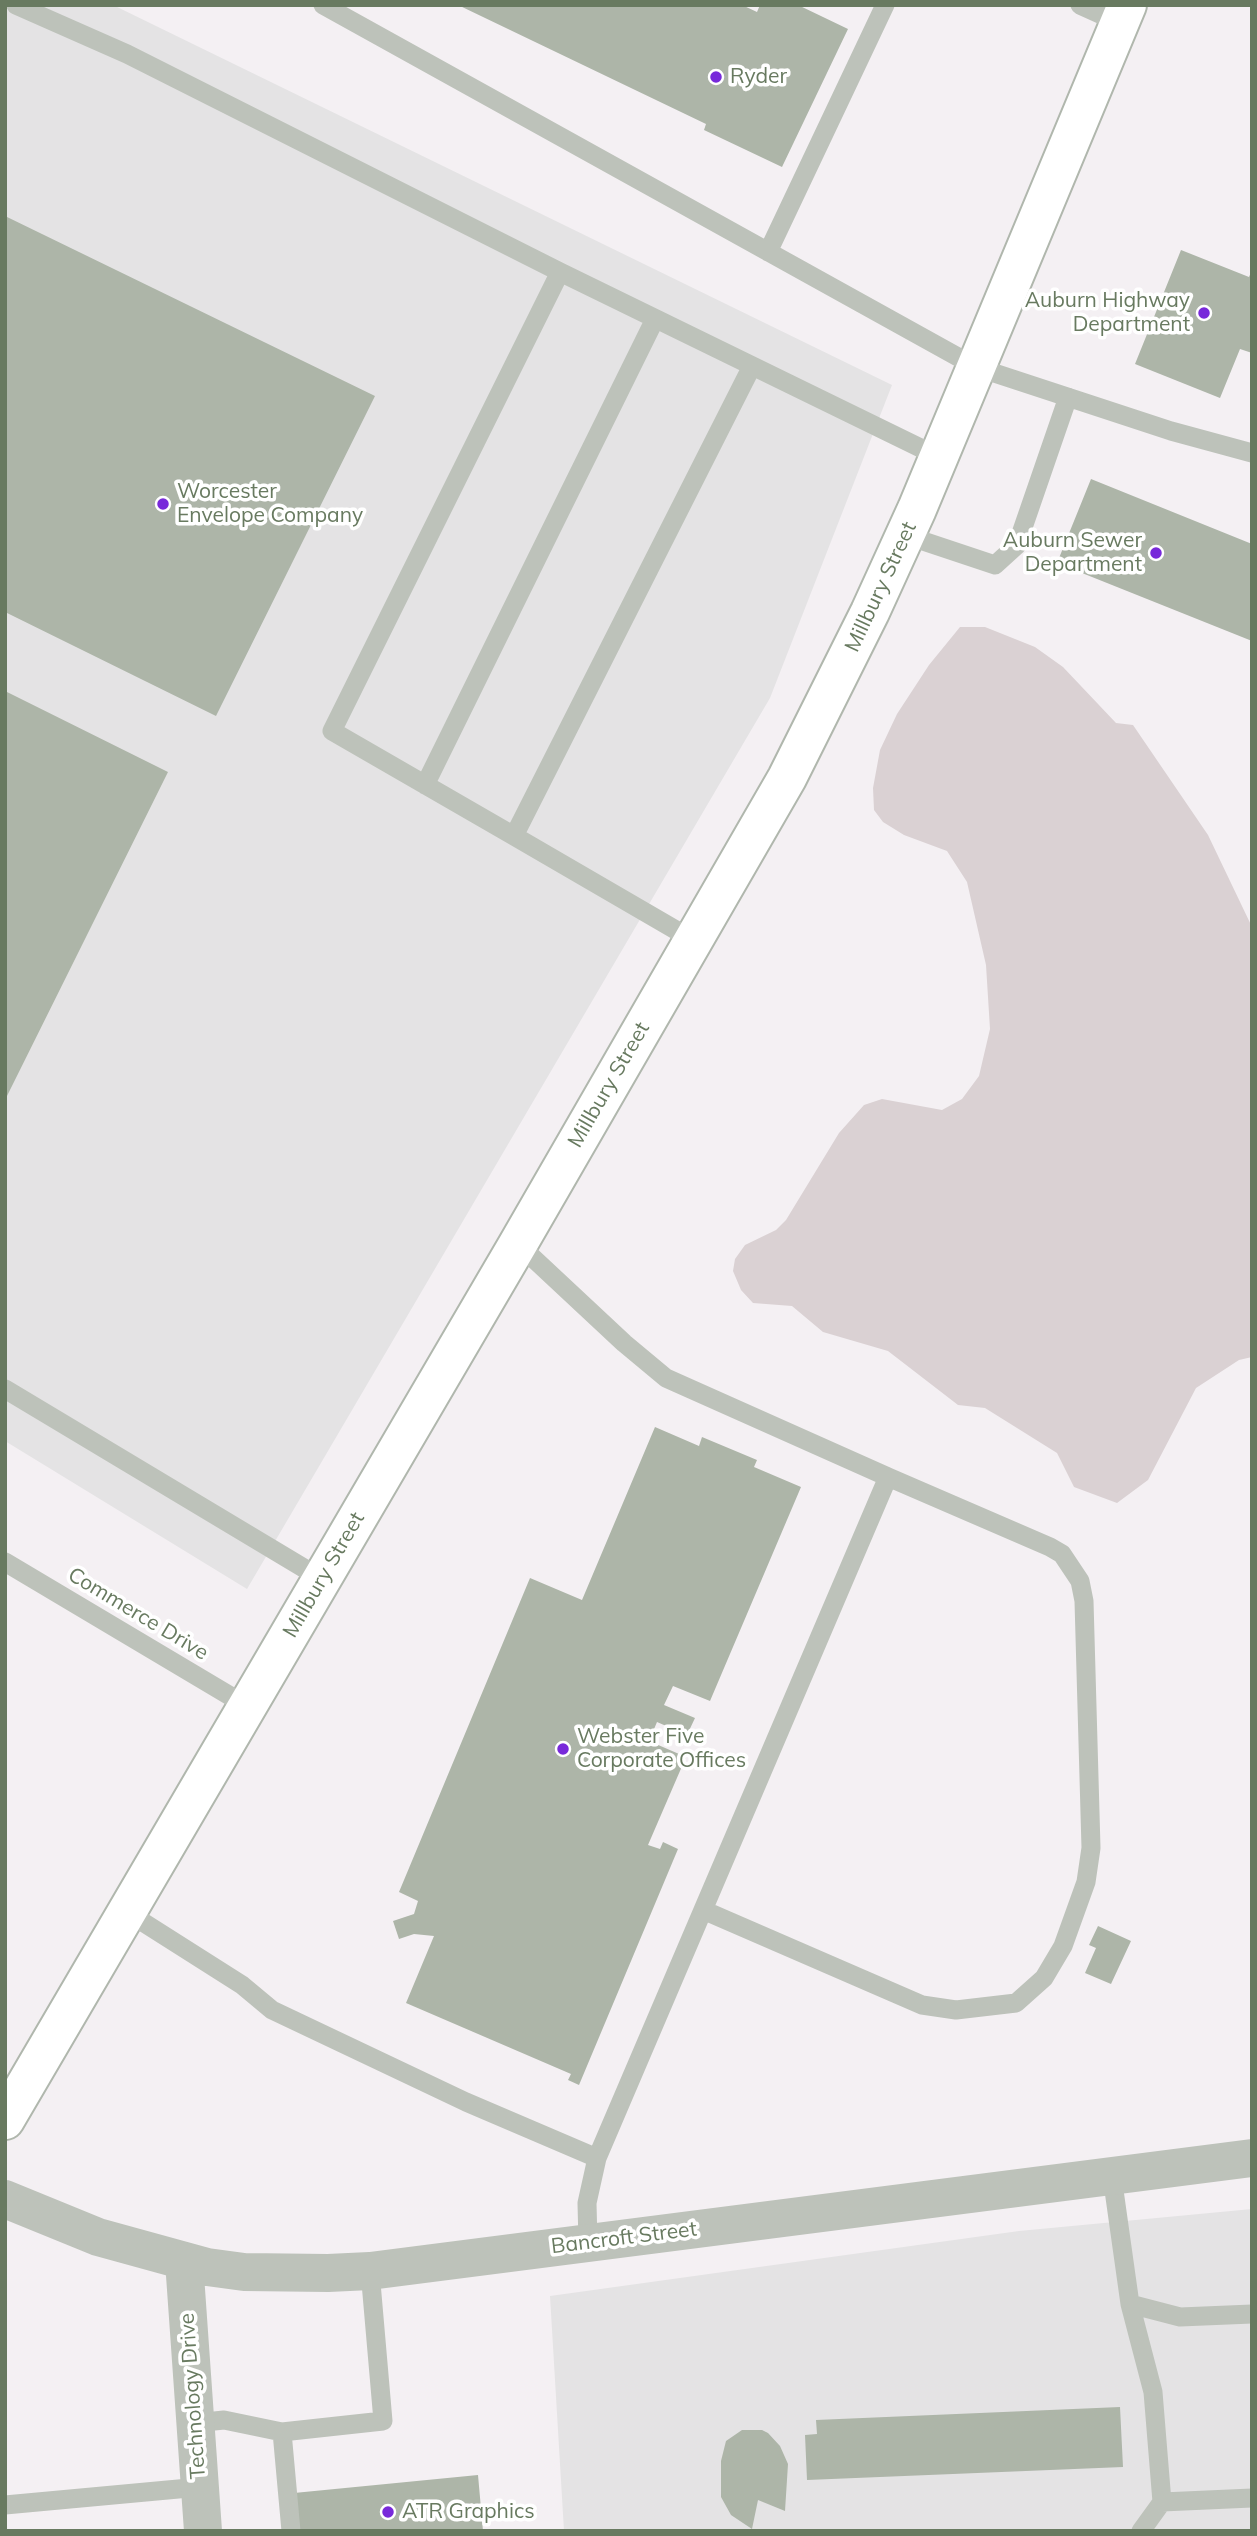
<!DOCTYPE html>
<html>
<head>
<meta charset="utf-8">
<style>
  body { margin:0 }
  #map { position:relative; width:1257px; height:2536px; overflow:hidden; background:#f4f0f3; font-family:Mulish,sans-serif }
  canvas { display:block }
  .frame { position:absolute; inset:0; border:7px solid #687a60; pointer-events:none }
</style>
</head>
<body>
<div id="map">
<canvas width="1257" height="2536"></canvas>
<div class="frame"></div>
</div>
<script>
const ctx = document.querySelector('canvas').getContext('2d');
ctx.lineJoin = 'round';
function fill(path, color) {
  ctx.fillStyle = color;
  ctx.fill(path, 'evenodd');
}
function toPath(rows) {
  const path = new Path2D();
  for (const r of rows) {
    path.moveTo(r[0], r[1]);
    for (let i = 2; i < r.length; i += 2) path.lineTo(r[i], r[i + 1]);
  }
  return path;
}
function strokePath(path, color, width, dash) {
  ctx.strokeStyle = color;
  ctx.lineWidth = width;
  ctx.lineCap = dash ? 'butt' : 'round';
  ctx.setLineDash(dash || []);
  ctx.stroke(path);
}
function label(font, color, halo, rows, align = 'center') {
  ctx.font = font + ' Mulish,sans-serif';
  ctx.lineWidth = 7;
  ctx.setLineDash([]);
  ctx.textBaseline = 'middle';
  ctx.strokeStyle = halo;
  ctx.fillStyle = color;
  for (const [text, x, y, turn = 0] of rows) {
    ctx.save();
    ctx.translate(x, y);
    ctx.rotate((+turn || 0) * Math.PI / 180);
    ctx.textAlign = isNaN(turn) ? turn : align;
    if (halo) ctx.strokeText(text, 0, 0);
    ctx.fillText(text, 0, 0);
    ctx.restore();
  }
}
fill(toPath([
  [5,5,113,5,892,385,770,698,247,1589,5,1441],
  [1252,2209,1252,2531,564,2531,550,2296,1019,2231]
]), '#e4e3e4');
fill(toPath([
  [960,627,985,627,1035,647,1063,667,1116,723,1133,725,1208,835,1252,927,1252,1357,1239,1360,1196,1388,1148,1480,1117,1503,1074,1487,1057,1453,985,1408,958,1405,888,1351,823,1332,792,1306,753,1303,741,1290,733,1271,735,1259,745,1245,776,1230,786,1220,839,1133,864,1105,882,1099,942,1110,962,1099,979,1076,990,1029,986,965,967,882,947,851,904,835,883,822,874,810,873,788,880,750,897,714,929,665]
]), '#dad1d3');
fill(toPath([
  [458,5,742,5,757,12,760,5,798,5,848,29,782,167,704,130,706,124],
  [5,216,375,396,216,716,5,612],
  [1181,250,1249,277,1252,270,1252,353,1240,349,1220,398,1135,364],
  [1091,479,1252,544,1252,641,1057,563],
  [5,691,168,772,5,1100],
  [655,1427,699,1446,702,1437,757,1460,754,1467,801,1487,710,1701,673,1686,664,1705,695,1718,687,1735,657,1722,649,1741,686,1757,648,1845,660,1849,663,1842,678,1849,579,2085,568,2080,571,2074,406,2003,434,1936,414,1934,399,1939,393,1921,414,1914,418,1901,399,1892,530,1578,582,1600],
  [1098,1926,1131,1941,1111,1984,1085,1973,1096,1948,1089,1945],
  [1120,2407,1123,2467,807,2480,805,2435,817,2434,816,2420],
  [742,2430,762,2430,768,2433,780,2446,788,2464,785,2511,758,2500,752,2529,731,2515,721,2497,721,2461,726,2441],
  [478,2475,483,2531,297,2531,294,2493]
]), '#adb5a8');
const secondary = toPath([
  [5,2120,518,1244,787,778,870,612,917,509,1127,5]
]);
strokePath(secondary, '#b0b7ad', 42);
strokePath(toPath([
  [16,5,127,54,560,272,939,457],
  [323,5,976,367,1171,431,1252,453],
  [1080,5,1120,23],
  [768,252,885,5],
  [560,272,332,731,514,836,752,366],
  [905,535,995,565,1017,545,1068,397],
  [425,785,655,319],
  [514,836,693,940],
  [518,1244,624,1343,666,1378,888,1477,597,2158],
  [5,1389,322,1579],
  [5,1562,247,1706],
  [703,1910,922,2005,956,2010,1016,2003,1044,1978,1063,1946,1086,1882,1091,1848,1084,1601,1080,1581,1062,1554,1050,1547,888,1477],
  [127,1912,242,1985,272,2010,466,2102,597,2158,587,2203,588,2243],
  [1112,2176,1130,2304,1153,2392,1162,2502,1252,2498],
  [1130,2304,1180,2317,1252,2314],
  [195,2423,224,2420,282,2432,383,2421,370,2271],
  [282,2432,291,2531],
  [5,2505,200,2487],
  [1141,2531,1162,2502]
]), '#bdc2ba', 19);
strokePath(toPath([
  [5,2199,98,2237,207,2267,244,2272,328,2273,370,2271,1252,2158],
  [184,2261,203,2531]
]), '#bdc2ba', 38);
strokePath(secondary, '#fff', 38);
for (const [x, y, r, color] of [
  [716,77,7,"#7829da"],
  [1204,313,7,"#7829da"],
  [163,504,7,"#7829da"],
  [1156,553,7,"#7829da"],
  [563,1749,7,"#7829da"],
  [388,2512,7,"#7829da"]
]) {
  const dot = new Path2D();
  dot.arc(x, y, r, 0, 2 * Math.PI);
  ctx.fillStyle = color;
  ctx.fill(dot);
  strokePath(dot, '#fff', 2.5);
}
label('21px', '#687a60', '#fff', [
  ["Ryder",730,77],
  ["Auburn Highway",1190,301,"right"],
  ["Department",1190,325,"right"],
  ["Worcester",177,492],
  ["Envelope Company",177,516],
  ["Auburn Sewer",1142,541,"right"],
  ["Department",1142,565,"right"],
  ["Webster Five",577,1737],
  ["Corporate Offices",577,1761],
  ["ATR Graphics",402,2512]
], 'left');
label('21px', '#687a60', '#fff', [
  ["Millbury Street",881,587,-65],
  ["Millbury Street",609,1085,-60],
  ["Millbury Street",324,1575,-60],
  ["Commerce Drive",138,1614,31],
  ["Bancroft Street",624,2238,-7],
  ["Technology Drive",193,2396,-94]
]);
</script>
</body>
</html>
